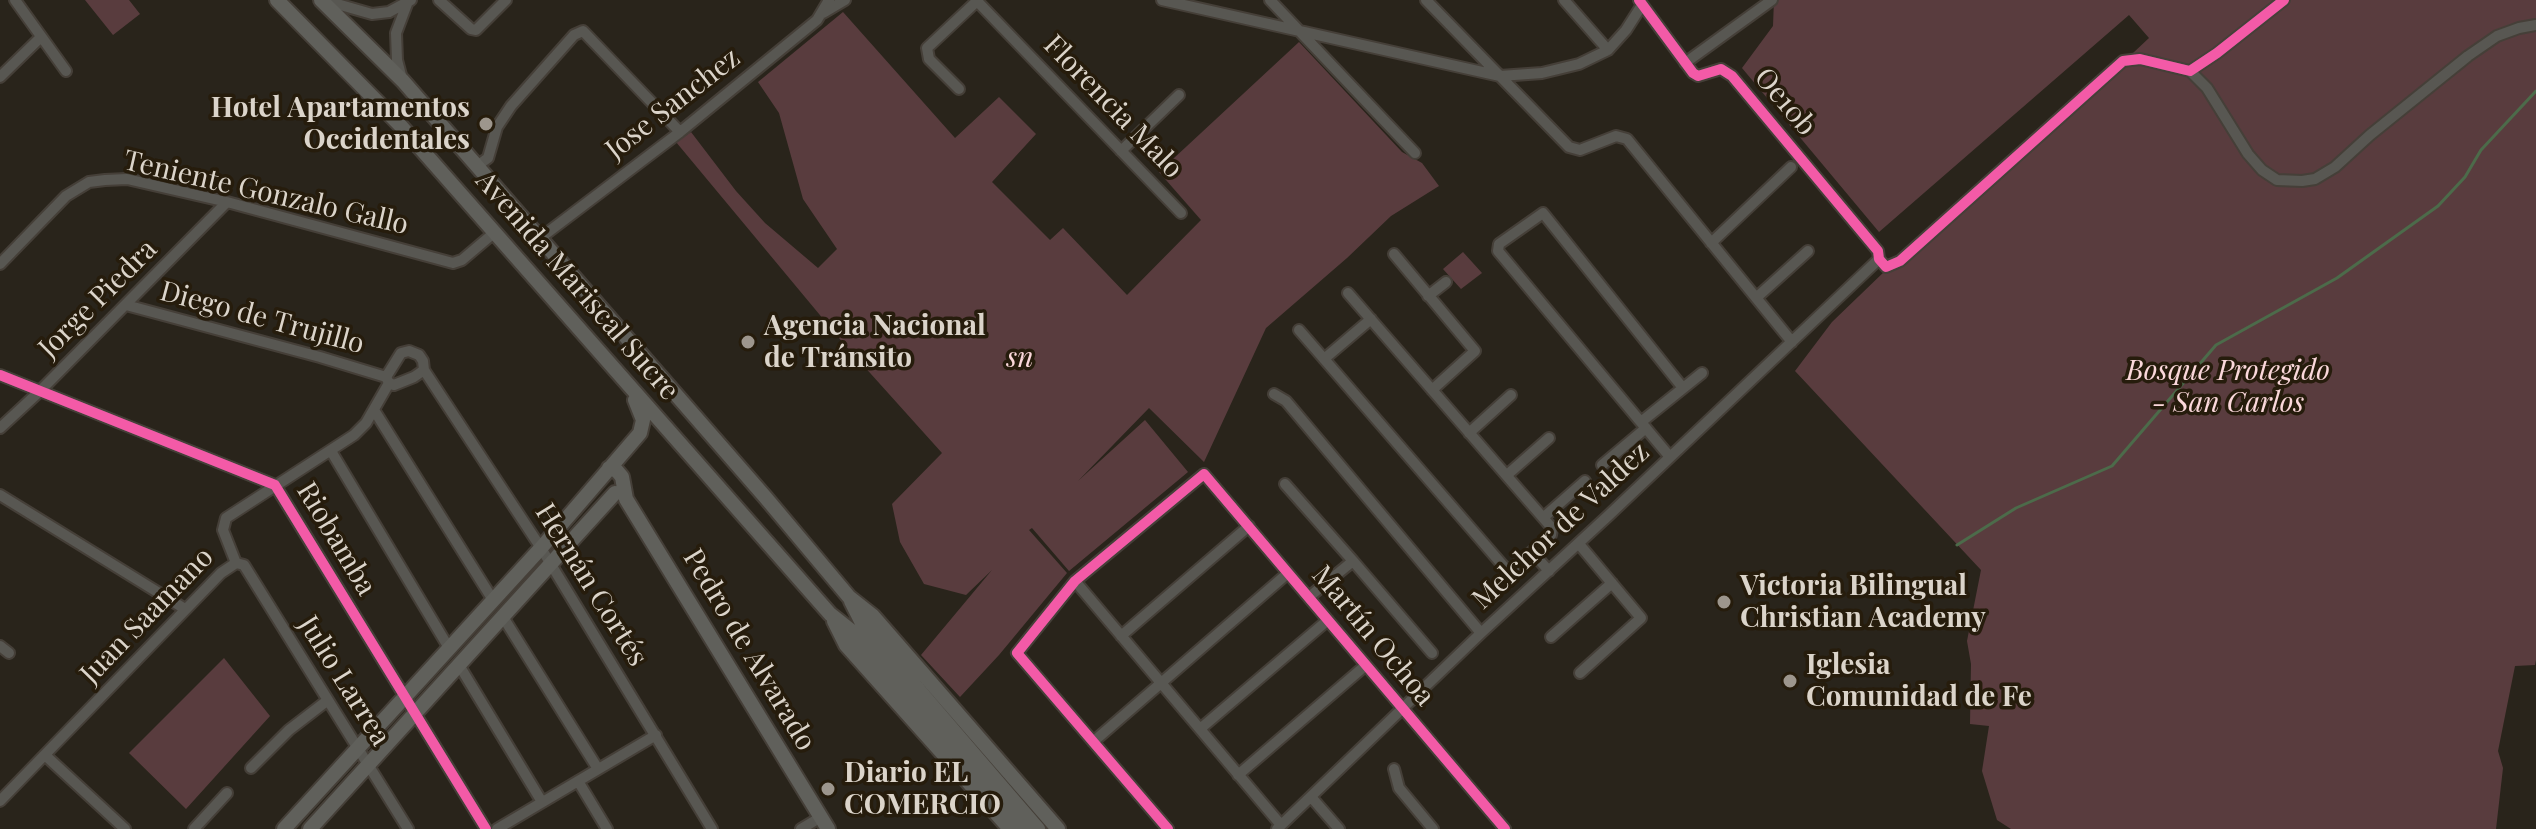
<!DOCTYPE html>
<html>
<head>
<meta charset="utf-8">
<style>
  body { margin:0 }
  canvas { display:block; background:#29241b }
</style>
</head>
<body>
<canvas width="2536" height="829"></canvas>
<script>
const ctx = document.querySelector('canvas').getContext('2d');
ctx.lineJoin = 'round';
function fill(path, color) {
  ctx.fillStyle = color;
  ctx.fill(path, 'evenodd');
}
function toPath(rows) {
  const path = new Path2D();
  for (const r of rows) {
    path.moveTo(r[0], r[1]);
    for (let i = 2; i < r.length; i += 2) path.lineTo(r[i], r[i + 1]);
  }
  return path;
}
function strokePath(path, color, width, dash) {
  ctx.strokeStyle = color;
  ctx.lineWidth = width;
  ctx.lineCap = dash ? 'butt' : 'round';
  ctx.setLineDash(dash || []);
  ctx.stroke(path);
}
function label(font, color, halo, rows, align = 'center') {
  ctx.font = font + ' "Playfair Display",serif';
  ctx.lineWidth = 7;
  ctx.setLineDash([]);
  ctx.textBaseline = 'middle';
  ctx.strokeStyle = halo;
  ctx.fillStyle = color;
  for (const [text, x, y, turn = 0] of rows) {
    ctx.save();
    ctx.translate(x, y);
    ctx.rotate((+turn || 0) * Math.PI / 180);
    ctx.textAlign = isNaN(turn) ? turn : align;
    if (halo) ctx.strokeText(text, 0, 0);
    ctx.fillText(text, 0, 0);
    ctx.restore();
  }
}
fill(toPath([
  [85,0,129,0,140,14,113,35],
  [1774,0,2536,0,2536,660,2535,665,2515,666,2498,751,2503,768,2496,829,2011,829,1997,820,1982,771,1989,726,1970,724,1971,664,1967,641,1981,570,1795,371,1832,322,1913,244,2035,145,2149,38,2129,15,1879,232,1742,68,1773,26],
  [843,12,955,138,999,97,1036,134,992,182,1050,240,1063,228,1127,295,1201,220,1159,172,1299,42,1402,152,1422,163,1439,186,1391,216,1347,258,1266,328,1204,462,1149,408,1078,481,1145,420,1188,472,1069,571,1032,528,1029,530,1067,573,999,655,960,697,921,655,992,570,966,595,924,584,900,542,892,504,942,453,844,344,676,142,691,132,736,191,765,223,818,268,837,249,803,199,779,113,758,82],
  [1463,252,1482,273,1461,289,1443,269],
  [224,658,270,716,186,809,129,753]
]), '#593c3e');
strokePath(toPath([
  [1957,545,2016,508,2112,466,2216,345,2337,278,2438,206,2465,177,2481,150,2536,91]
]), '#4c6b4a', 3);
const minor = toPath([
  [15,0,66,71],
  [323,0,372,14,389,12,411,0],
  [439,0,471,29,476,30,506,0],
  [976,0,1181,213],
  [1162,0,1500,76,1542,73,1579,64,1608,50,1626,30,1642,5],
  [1270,0,1415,153],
  [1426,0,1569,147,1580,150,1616,136,1627,139,1792,342],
  [1564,0,1608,50],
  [1639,0,1693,73,1698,76,1721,69,1732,76,1878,251,1879,259,1886,267,1900,261,2123,61,2140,59,2190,71,2217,53,2284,0],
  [823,13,845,0],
  [1685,63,1772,0],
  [2190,71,2207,88,2248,154,2262,170,2277,180,2302,181,2315,179,2335,167,2370,135,2468,56,2497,36,2519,28,2536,25],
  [0,77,41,37],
  [402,79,397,60,396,33,407,4],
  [959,89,929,59,927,48,977,1],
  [1121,151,1179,95],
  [477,166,488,158,497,127,511,106,574,35,583,31,680,132],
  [539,239,680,132,817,20,829,0],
  [1711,243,1791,167],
  [1394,254,1475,351,1432,390],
  [0,264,66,196,89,182,105,180,127,179,227,202,453,263,462,260,495,232],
  [1428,296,1446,282],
  [1756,298,1808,251],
  [126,305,320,357,386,377,389,383,394,385,414,377,424,370],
  [1299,330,1506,569,1513,568,1551,535,1552,528,1348,293],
  [1324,359,1371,319],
  [0,375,275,485,486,829],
  [386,377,401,353,409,351,419,355,423,361,424,370,541,548,712,829],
  [1274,394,1286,401,1481,633],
  [374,410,493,600],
  [1641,422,1702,373],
  [0,428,40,391,227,202],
  [1469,433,1511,395],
  [331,451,449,648],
  [1670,457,1498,251,1499,244,1543,213,1683,388],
  [1602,465,1646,428],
  [1507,475,1549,438],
  [1285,484,1353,561,1309,597],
  [0,495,185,609],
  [1544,517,1585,481],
  [1579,544,1641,618,1580,673],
  [1532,552,1549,571],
  [1353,561,1432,653],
  [236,563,244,565,408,829],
  [236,563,223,530,226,518,354,435,366,423,389,383],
  [1075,581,1281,825],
  [503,617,598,769],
  [1121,636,1249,526],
  [1551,637,1612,583],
  [0,646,9,653],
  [459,665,542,802],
  [1200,729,1328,620],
  [1093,742,1288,573],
  [46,756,125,829],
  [251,768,289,730,328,700],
  [1394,769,1399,788,1433,829],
  [1238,775,1366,665],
  [578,781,607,829],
  [1312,798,1339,829],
  [0,801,221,573,236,563],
  [194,829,227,793],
  [497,829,656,735],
  [801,829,821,817],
  [1168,829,1017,653,1075,581,1204,474,1505,829],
  [1277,829,1481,633,1609,515,1879,259]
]);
const major = toPath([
  [277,0,400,125,830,614,854,633,1024,829],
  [321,0,403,81,766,498,849,597,873,616,1058,829],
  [609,468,617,471,622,477,626,499,828,829],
  [851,601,863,625,1038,829],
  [834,621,846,645,1010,829],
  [284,829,541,548,640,433,643,420,635,400],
  [310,829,615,493]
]);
strokePath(minor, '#453f38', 14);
strokePath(major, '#453f38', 18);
strokePath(minor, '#585752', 10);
strokePath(major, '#60605b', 14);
strokePath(toPath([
  [1639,0,1693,73,1698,76,1721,69,1732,76,1878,251,1879,259,1886,267,1900,261,2123,61,2140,59,2190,71,2217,53,2284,0],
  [0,375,275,485,486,829],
  [1168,829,1017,653,1075,581,1204,474,1505,829]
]), '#f35aa7', 10);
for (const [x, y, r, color] of [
  [486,124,8,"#9d968d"],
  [748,342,8,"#9d968d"],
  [1724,602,8,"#9d968d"],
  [1790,681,8,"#9d968d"],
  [828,789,8,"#9d968d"]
]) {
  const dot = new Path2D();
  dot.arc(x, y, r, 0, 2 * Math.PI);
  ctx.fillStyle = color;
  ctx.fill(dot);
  strokePath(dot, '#261c0c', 3);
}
label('28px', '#dbd4ca', '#261c0c', [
  ["Oe10b",1785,102,50],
  ["Jose Sanchez",673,104,-38],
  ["Florencia Malo",1113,107,46],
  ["Teniente Gonzalo Gallo",266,193,13],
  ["Avenida Mariscal Sucre",577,286,49],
  ["Jorge Piedra",98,299,-45],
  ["Diego de Trujillo",262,318,15],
  ["Melchor de Valdez",1561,526,-43],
  ["Riobamba",336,539,59],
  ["Hernán Cortés",591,585,58],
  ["Juan Saamano",147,616,-46],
  ["Martín Ochoa",1373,636,50],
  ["Pedro de Alvarado",749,650,59],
  ["Julio Larrea",344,681,58]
]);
label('bold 28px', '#dbd4ca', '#261c0c', [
  ["Hotel Apartamentos",470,108,"right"],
  ["Occidentales",470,140,"right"],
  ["Agencia Nacional",764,326],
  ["de Tránsito",764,358],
  ["Victoria Bilingual",1740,586],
  ["Christian Academy",1740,618],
  ["Iglesia",1806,665],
  ["Comunidad de Fe",1806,697],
  ["Diario EL",844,773],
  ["COMERCIO",844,805]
], 'left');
label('italic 28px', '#fbd8db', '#261c0c', [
  ["sn",1020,358],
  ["Bosque Protegido",2228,371],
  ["- San Carlos",2228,403]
]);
</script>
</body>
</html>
